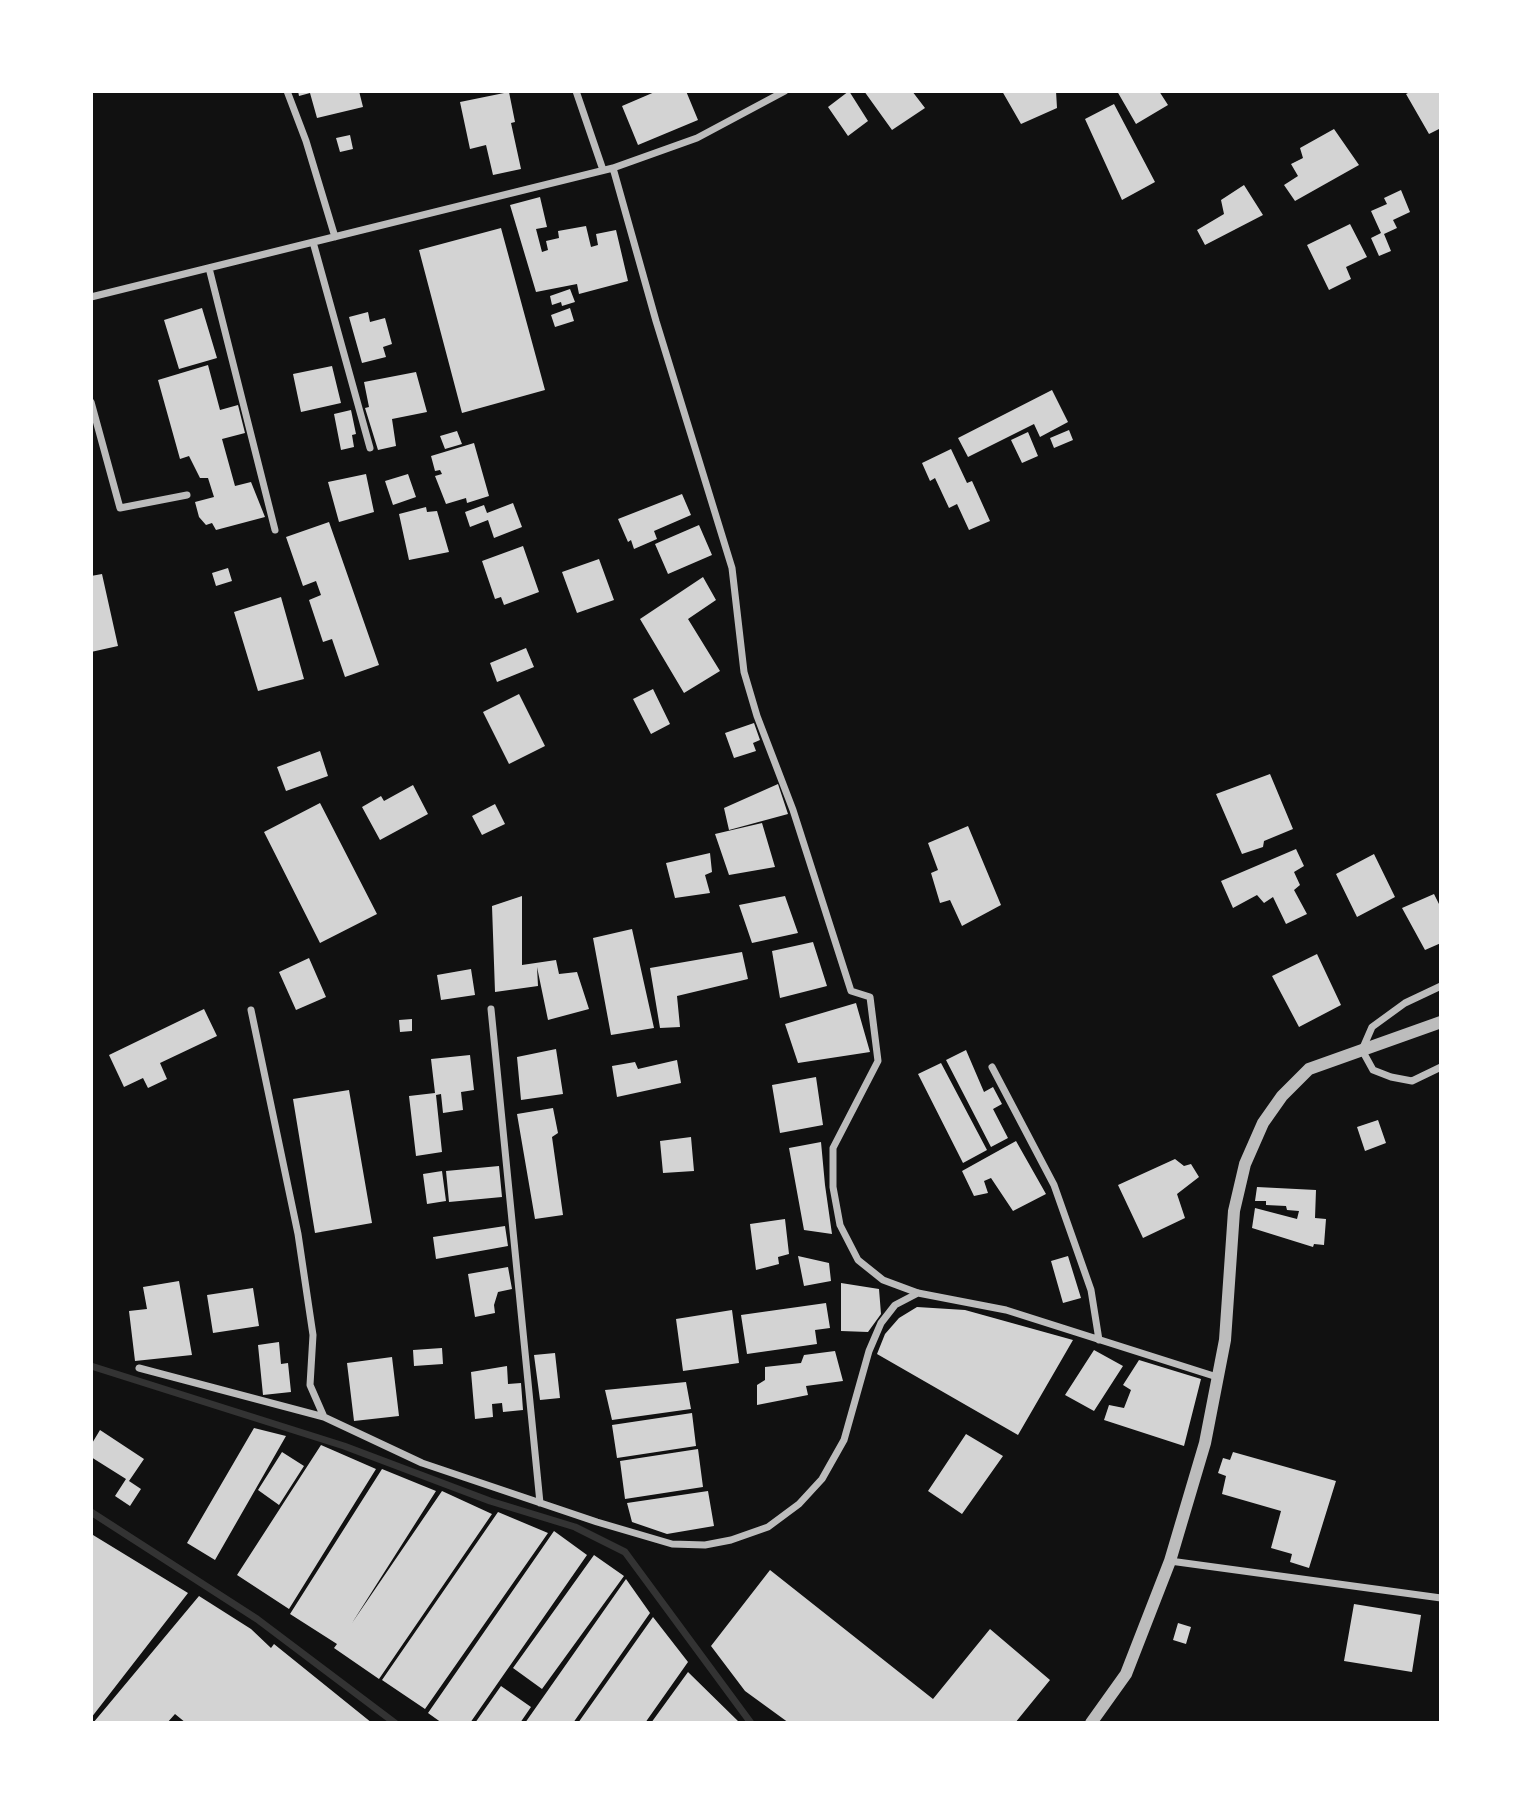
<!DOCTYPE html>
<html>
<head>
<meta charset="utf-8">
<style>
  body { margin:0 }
  #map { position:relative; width:1532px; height:1814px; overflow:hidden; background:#111; font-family:Ubuntu,sans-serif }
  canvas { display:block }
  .frame { position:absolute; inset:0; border:93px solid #fff; pointer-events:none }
</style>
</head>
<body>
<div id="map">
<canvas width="1532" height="1814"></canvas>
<div class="frame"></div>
</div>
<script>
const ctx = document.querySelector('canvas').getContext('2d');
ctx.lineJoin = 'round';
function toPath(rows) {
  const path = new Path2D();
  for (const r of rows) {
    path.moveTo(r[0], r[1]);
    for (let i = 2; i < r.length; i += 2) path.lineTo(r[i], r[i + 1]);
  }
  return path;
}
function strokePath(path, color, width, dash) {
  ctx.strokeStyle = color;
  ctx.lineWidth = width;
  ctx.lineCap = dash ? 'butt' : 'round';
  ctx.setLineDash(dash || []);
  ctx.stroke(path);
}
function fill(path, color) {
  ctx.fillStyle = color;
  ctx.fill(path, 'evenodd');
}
strokePath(toPath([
  [91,1366,344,1446,490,1501,575,1527,625,1552,751,1723],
  [91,1512,257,1619,395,1723]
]), '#333', 7);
fill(toPath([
  [298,91,359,91,363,107,317,118,310,93,299,96],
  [657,91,686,91,698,120,638,145,622,106],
  [849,91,868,121,848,136,828,107],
  [864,91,912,91,925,108,892,130],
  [1002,91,1056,91,1057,108,1021,124],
  [1117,91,1159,91,1168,105,1136,124],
  [1412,91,1441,91,1441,128,1429,134,1406,94],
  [509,92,515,122,511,123,521,169,493,175,486,145,470,149,460,102],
  [1114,104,1155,182,1122,200,1085,119],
  [1334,129,1359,165,1295,201,1284,185,1298,176,1291,164,1303,158,1300,148],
  [350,135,353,149,340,152,336,138],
  [1244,185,1263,215,1205,245,1197,230,1224,214,1221,200],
  [1401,190,1410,212,1393,220,1397,228,1384,234,1391,251,1379,256,1371,238,1381,233,1371,211,1387,204,1384,198],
  [540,197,547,227,536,229,542,252,548,250,546,241,559,238,558,231,586,226,591,247,598,245,596,234,616,230,628,281,579,294,577,284,536,292,510,205],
  [1350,224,1367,257,1346,267,1351,279,1329,290,1307,245],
  [501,228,545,390,462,413,419,250],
  [570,289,575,302,562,306,561,302,552,305,550,296],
  [202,308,217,358,179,369,164,320],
  [570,308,574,321,555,327,551,315],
  [368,312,370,322,385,318,392,344,383,347,386,357,362,363,349,317],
  [208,365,220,410,238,405,245,433,222,439,235,486,251,482,265,517,216,530,212,523,206,525,199,517,195,502,214,497,208,478,200,478,189,456,180,459,158,380],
  [332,366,341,403,301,412,293,374],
  [416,372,427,412,392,419,396,446,378,450,365,408,369,407,364,382],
  [1052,390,1068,422,1040,437,1034,424,968,457,958,438],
  [351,410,356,434,352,435,354,447,341,450,334,414],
  [1069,430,1073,440,1054,448,1050,438],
  [457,431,462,444,445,449,440,436],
  [1028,432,1038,456,1022,463,1011,440],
  [474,443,489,496,467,503,466,498,446,504,435,476,442,474,440,470,435,471,431,456],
  [951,449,967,483,972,481,990,521,969,530,957,504,949,508,935,478,930,481,922,463],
  [366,474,374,512,339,522,328,482],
  [408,474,416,497,393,505,385,481],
  [682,494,691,515,654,531,657,539,634,549,631,540,628,542,618,519],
  [513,503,522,527,494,538,488,520,470,527,465,512,484,505,487,513],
  [426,507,427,512,437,511,449,552,409,560,399,514],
  [329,522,379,665,345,677,332,639,323,642,309,600,321,595,316,581,303,586,286,537],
  [699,525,712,555,668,574,655,544],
  [523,546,539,592,504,605,501,597,495,599,482,561],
  [599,559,614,600,577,613,562,572],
  [228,568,232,581,216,586,212,573],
  [102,574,118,646,91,652,91,576],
  [703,577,716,600,688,619,720,671,684,693,640,619],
  [281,597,304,679,258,691,234,612],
  [526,648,534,667,497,682,490,663],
  [653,689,670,724,651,734,633,699],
  [519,694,545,746,509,764,483,712],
  [754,723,760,740,753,743,756,751,734,758,725,733],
  [320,751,328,776,286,791,277,767],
  [1270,774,1293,829,1264,841,1263,847,1242,854,1216,794],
  [778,784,788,814,729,830,724,808],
  [413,785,428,814,380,840,362,807,381,796,384,801],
  [320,803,377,914,320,943,264,832],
  [495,804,505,824,482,835,472,816],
  [762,823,775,867,729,875,715,834],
  [968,826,1001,905,962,926,950,900,940,903,931,873,938,870,928,843],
  [1296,849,1304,866,1294,872,1300,885,1294,890,1307,914,1286,924,1273,897,1264,903,1257,895,1233,908,1221,881],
  [710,853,712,872,705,875,710,893,675,898,666,863],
  [1374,854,1395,897,1357,917,1336,874],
  [1434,894,1441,908,1441,943,1425,950,1402,908],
  [522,896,522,965,556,960,559,974,577,972,589,1009,548,1020,537,967,538,986,495,992,492,906],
  [785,896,798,933,752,943,739,905],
  [632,929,654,1028,611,1035,593,938],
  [813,942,827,986,780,998,772,951],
  [742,952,748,979,677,996,680,1027,660,1028,650,968],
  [1317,954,1341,1005,1299,1027,1272,976],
  [309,958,326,997,296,1010,279,972],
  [471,969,475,995,441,1000,437,975],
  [856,1003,870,1052,798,1063,785,1024],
  [204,1009,217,1036,160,1063,167,1079,148,1088,143,1078,124,1087,109,1055],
  [412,1019,412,1031,400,1032,399,1020],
  [556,1049,563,1094,521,1100,517,1057],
  [966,1050,984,1092,993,1087,1002,1104,993,1109,1008,1138,991,1147,946,1060],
  [470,1055,474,1090,461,1092,463,1110,443,1113,441,1094,436,1095,442,1152,416,1156,409,1096,435,1093,431,1059],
  [677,1060,681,1083,617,1097,612,1066,635,1062,638,1069],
  [941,1063,987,1150,963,1163,918,1074],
  [816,1077,823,1125,780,1133,772,1085],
  [349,1090,372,1223,315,1233,293,1099],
  [553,1108,558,1133,552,1137,563,1215,535,1219,517,1114],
  [1378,1120,1386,1143,1365,1151,1357,1127],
  [691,1137,694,1171,663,1173,660,1141],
  [1016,1141,1046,1194,1013,1211,991,1178,984,1181,988,1193,974,1196,962,1171],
  [821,1142,825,1185,832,1234,804,1230,789,1148],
  [1175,1159,1184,1166,1191,1164,1199,1177,1177,1194,1185,1218,1143,1238,1118,1185],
  [499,1166,502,1197,449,1202,446,1171],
  [442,1171,446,1201,427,1204,423,1174],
  [1257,1187,1316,1190,1315,1218,1326,1219,1324,1245,1314,1244,1313,1247,1252,1228,1255,1208,1297,1219,1299,1211,1287,1210,1286,1206,1266,1205,1266,1201,1255,1201],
  [785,1219,789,1254,778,1257,779,1264,756,1270,750,1224],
  [505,1226,508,1246,436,1259,433,1237],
  [798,1256,829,1263,831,1281,804,1286],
  [1068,1256,1081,1298,1063,1303,1051,1261],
  [508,1267,512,1289,498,1292,494,1305,495,1313,475,1317,468,1274],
  [179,1281,192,1355,135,1361,129,1311,147,1309,143,1287],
  [841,1283,879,1289,881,1314,868,1332,841,1331],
  [253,1288,259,1326,213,1333,207,1295],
  [826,1303,830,1328,815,1330,817,1344,747,1354,741,1315],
  [917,1307,965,1310,1073,1340,1018,1435,877,1354,885,1334,899,1318],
  [732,1310,739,1363,683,1371,676,1319],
  [279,1342,281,1364,288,1363,291,1392,263,1395,258,1345],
  [442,1348,443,1364,414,1366,413,1350],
  [1094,1350,1123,1366,1094,1411,1065,1395],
  [835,1351,843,1381,806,1386,808,1395,757,1405,757,1385,765,1380,765,1367,801,1363,804,1355],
  [555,1353,560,1398,540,1400,534,1355],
  [392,1357,399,1416,354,1421,347,1363],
  [1139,1360,1201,1379,1184,1446,1104,1420,1109,1405,1124,1408,1131,1390,1123,1385],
  [507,1366,508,1384,521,1383,523,1410,503,1412,502,1403,492,1404,493,1417,475,1419,471,1372],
  [686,1382,691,1409,612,1420,605,1390],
  [692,1413,696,1446,617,1458,612,1425],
  [254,1428,286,1436,215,1560,187,1543],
  [100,1430,144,1459,129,1481,141,1489,130,1506,115,1496,126,1479,91,1457,91,1445],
  [966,1434,1003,1456,962,1514,928,1491],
  [321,1445,376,1469,289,1609,237,1575],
  [698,1449,703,1487,625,1499,620,1461],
  [282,1452,304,1466,279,1505,258,1490],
  [1233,1452,1336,1481,1309,1568,1290,1562,1292,1554,1271,1548,1281,1511,1222,1494,1226,1476,1218,1473,1223,1458,1230,1460],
  [382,1469,436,1491,352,1623,442,1491,492,1514,379,1679,334,1648,337,1644,290,1614],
  [708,1491,714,1526,667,1534,632,1522,627,1503],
  [498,1512,548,1533,425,1709,382,1680],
  [554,1531,587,1555,470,1723,442,1723,428,1713],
  [93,1535,188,1593,91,1718,91,1537],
  [594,1555,624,1576,542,1689,513,1668],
  [770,1570,933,1699,990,1629,1050,1680,1015,1723,789,1723,745,1691,711,1646],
  [626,1579,650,1613,573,1723,525,1723],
  [199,1596,251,1629,271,1648,274,1644,372,1723,186,1723,175,1714,167,1723,93,1723],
  [1354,1604,1421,1615,1412,1672,1344,1661],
  [653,1617,688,1662,645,1723,578,1723],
  [1178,1623,1191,1627,1186,1644,1173,1640],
  [688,1672,740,1723,651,1723],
  [501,1686,531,1707,520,1723,475,1723]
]), '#d3d3d3');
strokePath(toPath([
  [287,91,306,141,335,237],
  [576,91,603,170],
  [613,168,656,321,732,568,744,672,757,716,793,810,851,991,870,997,878,1061,833,1148,833,1187,840,1225,858,1260,883,1280,918,1293,1006,1310,1217,1377],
  [313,242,370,448],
  [209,268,275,530],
  [91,297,613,168,697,138,785,91],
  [91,402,120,508,187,495],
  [1441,986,1405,1003,1372,1027,1362,1050,1373,1070,1391,1077,1412,1081,1441,1067],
  [491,1009,540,1503],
  [251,1010,298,1234,313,1335,310,1385,324,1417,422,1463,597,1522,672,1544,705,1545,731,1540,768,1527,799,1504,822,1479,844,1440,869,1351,881,1323,895,1305,918,1293],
  [992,1067,1054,1185,1091,1290,1099,1340],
  [139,1368,324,1417],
  [1170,1561,1441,1598]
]), '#bcbcbc', 7);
strokePath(toPath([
  [1091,1723,1126,1674,1170,1561,1205,1443,1225,1340,1234,1211,1245,1164,1263,1123,1282,1096,1309,1069,1441,1022]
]), '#bcbcbc', 12);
</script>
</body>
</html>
